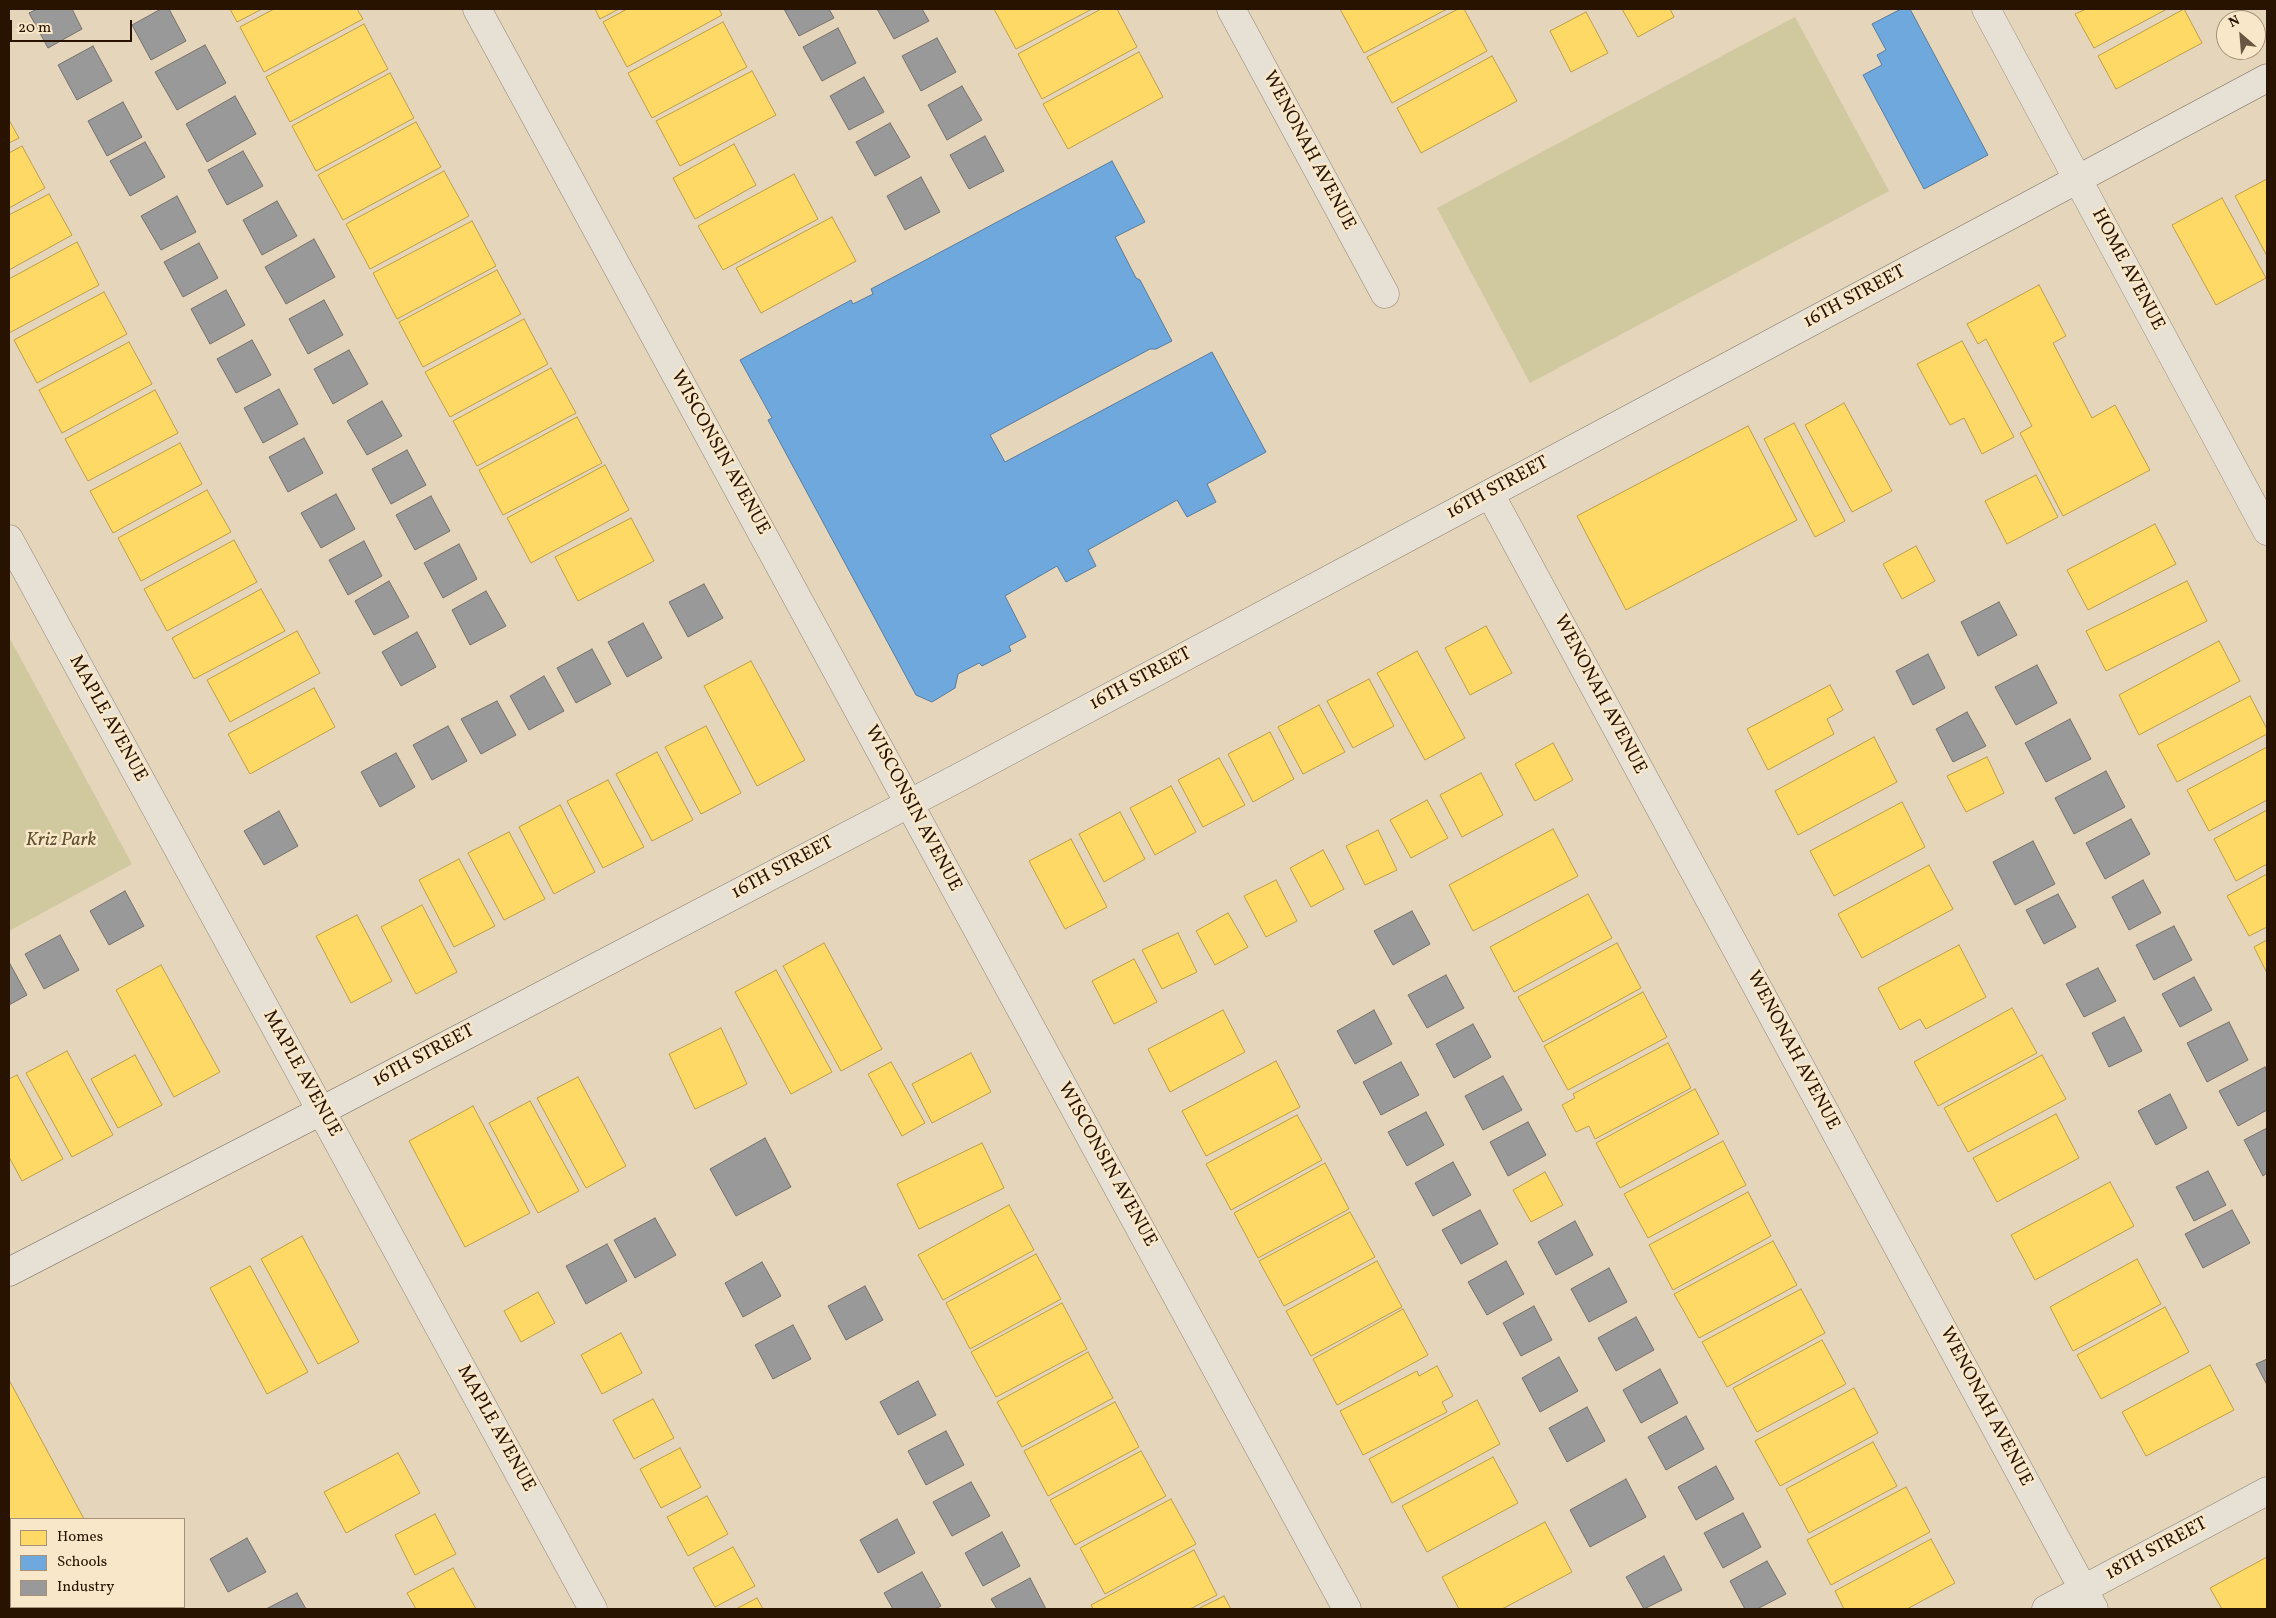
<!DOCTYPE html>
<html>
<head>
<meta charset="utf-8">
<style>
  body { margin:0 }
  #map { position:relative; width:2276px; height:1618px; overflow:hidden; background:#e4d5bb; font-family:Vollkorn,serif }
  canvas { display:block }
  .frame { position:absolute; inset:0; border:10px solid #281300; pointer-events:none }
  .legend { position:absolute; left:10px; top:1518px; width:175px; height:90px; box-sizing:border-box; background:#f8e7c8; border:1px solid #a59278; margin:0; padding:6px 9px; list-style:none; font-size:15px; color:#281300 }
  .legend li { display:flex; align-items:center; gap:10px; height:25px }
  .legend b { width:25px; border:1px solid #a59278 }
  .north { position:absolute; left:2216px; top:10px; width:50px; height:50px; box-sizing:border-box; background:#f8e7c8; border:1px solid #a59278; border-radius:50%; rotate:333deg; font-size:14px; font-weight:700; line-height:20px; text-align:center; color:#281300 }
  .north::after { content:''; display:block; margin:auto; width:18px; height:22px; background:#6a5741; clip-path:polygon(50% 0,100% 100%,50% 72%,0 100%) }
  .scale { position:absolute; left:10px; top:20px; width:122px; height:22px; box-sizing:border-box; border:2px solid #281300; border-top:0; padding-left:6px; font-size:15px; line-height:18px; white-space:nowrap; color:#281300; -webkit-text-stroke:4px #f8e7c8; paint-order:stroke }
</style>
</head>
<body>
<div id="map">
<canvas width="2276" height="1618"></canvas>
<div class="frame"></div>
<ul class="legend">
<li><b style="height:14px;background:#ffd966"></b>Homes</li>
<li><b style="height:14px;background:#6fa8dc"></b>Schools</li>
<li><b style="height:14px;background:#999"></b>Industry</li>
</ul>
<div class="north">N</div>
<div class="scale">20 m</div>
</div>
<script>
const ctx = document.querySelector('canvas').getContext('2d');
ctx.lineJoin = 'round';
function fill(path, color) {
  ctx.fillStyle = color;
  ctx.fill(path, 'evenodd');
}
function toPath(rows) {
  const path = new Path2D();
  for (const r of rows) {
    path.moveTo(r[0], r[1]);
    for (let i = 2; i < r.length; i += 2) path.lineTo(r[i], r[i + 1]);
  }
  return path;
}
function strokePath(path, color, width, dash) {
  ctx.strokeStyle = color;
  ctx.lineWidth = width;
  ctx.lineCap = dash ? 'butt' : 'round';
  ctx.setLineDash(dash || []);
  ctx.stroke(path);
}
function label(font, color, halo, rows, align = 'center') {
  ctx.font = font + ' Vollkorn,serif';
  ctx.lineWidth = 5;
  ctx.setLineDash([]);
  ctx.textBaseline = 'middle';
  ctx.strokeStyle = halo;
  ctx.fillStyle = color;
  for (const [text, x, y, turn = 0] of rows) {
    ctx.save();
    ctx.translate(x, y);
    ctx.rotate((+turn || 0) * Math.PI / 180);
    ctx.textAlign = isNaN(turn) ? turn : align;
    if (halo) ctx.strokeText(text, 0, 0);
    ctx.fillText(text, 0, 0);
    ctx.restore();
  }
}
fill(toPath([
  [1795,17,1889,191,1530,383,1437,208],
  [9,637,132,864,9,931]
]), '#d0c89e');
const homes = toPath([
  [230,9,262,9,237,22,230,9],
  [274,9,357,9,363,19,264,72,240,27,274,9],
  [595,9,619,9,600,19,595,9],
  [627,9,719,9,722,15,627,67,603,22,627,9],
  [994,9,1092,9,1016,49,994,9],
  [1101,9,1117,9,1137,47,1042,99,1018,54,1101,9],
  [1340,9,1447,9,1364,53,1340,9],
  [1458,9,1464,9,1487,51,1392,103,1367,57,1458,9],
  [1622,9,1670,9,1674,17,1638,37,1622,9],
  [2086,9,2167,9,2094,48,2075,14,2086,9],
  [2184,9,2202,43,2116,89,2098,56,2184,9],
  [1586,12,1608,53,1571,72,1550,31,1586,12],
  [723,22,747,67,652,118,628,73,723,22],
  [364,24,388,69,290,122,266,77,364,24],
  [1139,52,1163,97,1068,149,1043,104,1139,52],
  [1492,56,1517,101,1421,153,1397,108,1492,56],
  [752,71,776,115,680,166,656,121,752,71],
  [390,73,414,118,316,171,292,126,390,73],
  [9,120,19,138,9,143,9,120],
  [416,122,441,167,343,220,318,175,416,122],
  [734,144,756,185,695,219,673,178,734,144],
  [22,146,45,188,9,208,9,153,22,146],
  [444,171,469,216,370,269,346,224,444,171],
  [794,174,818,219,723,270,698,226,794,174],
  [2267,179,2267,256,2235,196,2267,179],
  [49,194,72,235,9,270,9,215,49,194],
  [2222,198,2266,278,2216,305,2172,225,2222,198],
  [832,217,856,261,761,313,736,268,832,217],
  [472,221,496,266,397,319,373,273,472,221],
  [77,242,99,285,9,333,9,279,77,242],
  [497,270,521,314,423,367,399,322,497,270],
  [2039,285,2066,336,2053,343,2092,418,2115,405,2150,470,2063,516,2020,433,2032,426,1986,339,1978,344,1967,324,2039,285],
  [104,292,127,334,37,383,14,340,104,292],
  [524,319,548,364,450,417,425,372,524,319],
  [1962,341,2014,437,1982,454,1964,418,1950,425,1917,364,1962,341],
  [129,342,152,384,62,433,39,390,129,342],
  [551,368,576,413,477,466,453,421,551,368],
  [155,390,178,433,88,481,65,439,155,390],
  [1844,403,1892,491,1852,512,1805,425,1844,403],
  [577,417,602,463,503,515,479,470,577,417],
  [1794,423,1845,521,1815,537,1764,439,1794,423],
  [1748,426,1797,520,1626,610,1577,516,1748,426],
  [180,443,202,484,113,533,90,491,180,443],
  [605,465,629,510,531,563,507,518,605,465],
  [2036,475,2058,517,2007,544,1985,501,2036,475],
  [207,490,231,532,141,581,118,538,207,490],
  [631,518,654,561,578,601,555,557,631,518],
  [2155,524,2176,564,2088,610,2067,570,2155,524],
  [234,540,257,582,167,631,144,589,234,540],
  [1916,546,1935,581,1902,599,1883,564,1916,546],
  [2187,581,2207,621,2106,671,2086,631,2187,581],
  [261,589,285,631,194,679,172,638,261,589],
  [1486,626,1512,673,1470,695,1445,648,1486,626],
  [297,631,320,673,230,722,207,680,297,631],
  [2219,641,2240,681,2139,735,2119,695,2219,641],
  [1417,651,1465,738,1425,760,1377,673,1417,651],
  [751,661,805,760,757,786,704,686,751,661],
  [1369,679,1394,726,1353,748,1327,701,1369,679],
  [1830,685,1843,710,1827,719,1834,734,1768,770,1747,729,1830,685],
  [314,688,335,727,250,774,228,734,314,688],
  [2250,696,2267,729,2267,734,2177,782,2157,745,2250,696],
  [1319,705,1345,752,1303,774,1278,727,1319,705],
  [706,726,741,793,701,814,665,747,706,726],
  [1270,732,1294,779,1253,802,1228,754,1270,732],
  [1874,737,1897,782,1798,835,1775,791,1874,737],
  [1553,743,1573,780,1535,801,1515,764,1553,743],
  [2267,747,2267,800,2209,831,2187,790,2267,747],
  [657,752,693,820,652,841,616,774,657,752],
  [1987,757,2004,793,1966,812,1947,776,1987,757],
  [1219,758,1245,805,1203,827,1178,780,1219,758],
  [1481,773,1503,815,1462,837,1440,795,1481,773],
  [608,780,644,847,603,868,567,801,608,780],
  [1171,786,1196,832,1155,855,1130,808,1171,786],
  [1427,800,1448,838,1411,858,1390,820,1427,800],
  [1902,802,1925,847,1834,896,1810,851,1902,802],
  [560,805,595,872,554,894,519,827,560,805],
  [2267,810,2267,864,2236,881,2214,839,2267,810],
  [1120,812,1145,859,1104,882,1079,834,1120,812],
  [1553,829,1578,876,1473,931,1449,885,1553,829],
  [1378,830,1397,870,1365,885,1346,846,1378,830],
  [509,832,545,899,504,920,468,853,509,832],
  [1071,839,1107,907,1065,929,1029,861,1071,839],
  [1323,850,1344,889,1311,907,1290,868,1323,850],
  [459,859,495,926,454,947,419,880,459,859],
  [1929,865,1953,909,1862,958,1838,914,1929,865],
  [2267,874,2267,927,2249,936,2227,896,2267,874],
  [1276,880,1297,921,1266,937,1244,896,1276,880],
  [1588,894,1612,938,1514,992,1490,947,1588,894],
  [422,905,457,972,416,994,381,927,422,905],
  [1228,913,1248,947,1215,965,1196,931,1228,913],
  [357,915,392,981,351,1003,316,936,357,915],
  [1178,933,1197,972,1162,989,1142,950,1178,933],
  [2267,940,2267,973,2254,947,2267,940],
  [824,943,882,1049,841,1071,783,966,824,943],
  [1617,943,1641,988,1543,1042,1518,997,1617,943],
  [1959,945,1986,997,1926,1029,1920,1019,1900,1030,1878,988,1959,945],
  [1134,959,1157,1002,1114,1024,1092,981,1134,959],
  [161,965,220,1072,174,1097,116,990,161,965],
  [776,970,832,1072,791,1094,735,992,776,970],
  [1643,992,1667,1037,1568,1090,1544,1046,1643,992],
  [2012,1008,2037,1053,1938,1106,1914,1062,2012,1008],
  [1223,1010,1245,1052,1170,1092,1148,1049,1223,1010],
  [721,1028,747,1084,695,1109,669,1054,721,1028],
  [1668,1043,1691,1088,1595,1139,1589,1126,1576,1132,1562,1105,1575,1098,1573,1094,1668,1043],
  [67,1051,113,1135,72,1157,26,1073,67,1051],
  [971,1053,991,1092,932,1123,912,1084,971,1053],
  [135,1055,162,1105,118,1128,91,1079,135,1055],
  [2042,1055,2066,1099,1968,1152,1944,1108,2042,1055],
  [1276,1061,1300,1107,1206,1156,1182,1111,1276,1061],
  [891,1062,925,1123,902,1136,868,1074,891,1062],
  [17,1075,63,1159,22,1181,9,1157,9,1079,17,1075],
  [578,1077,626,1166,586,1188,537,1098,578,1077],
  [1695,1089,1719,1134,1620,1188,1596,1143,1695,1089],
  [530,1101,579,1191,538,1213,489,1123,530,1101],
  [473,1106,530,1213,465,1247,409,1141,473,1106],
  [2056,1114,2079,1158,1997,1202,1973,1158,2056,1114],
  [1297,1115,1322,1160,1231,1210,1206,1164,1297,1115],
  [1723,1141,1746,1185,1648,1238,1624,1194,1723,1141],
  [982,1143,1004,1188,919,1229,897,1184,982,1143],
  [1325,1163,1349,1209,1258,1258,1234,1213,1325,1163],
  [1545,1172,1563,1205,1531,1222,1513,1190,1545,1172],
  [2110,1182,2134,1226,2035,1280,2011,1235,2110,1182],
  [1748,1192,1771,1236,1673,1290,1649,1245,1748,1192],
  [1009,1205,1034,1250,943,1300,918,1255,1009,1205],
  [1350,1212,1375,1257,1284,1306,1259,1261,1350,1212],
  [302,1236,359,1342,318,1364,261,1259,302,1236],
  [1773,1241,1797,1285,1699,1338,1674,1294,1773,1241],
  [1036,1254,1061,1299,970,1349,946,1303,1036,1254],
  [2137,1259,2161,1304,2073,1351,2050,1307,2137,1259],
  [1377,1261,1402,1307,1311,1356,1286,1311,1377,1261],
  [250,1266,308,1372,267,1394,210,1288,250,1266],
  [1801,1289,1825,1333,1727,1387,1702,1342,1801,1289],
  [538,1292,555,1323,521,1342,504,1311,538,1292],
  [1062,1303,1087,1349,996,1397,971,1352,1062,1303],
  [2165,1307,2189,1352,2101,1399,2077,1355,2165,1307],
  [1403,1309,1428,1355,1337,1405,1313,1359,1403,1309],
  [621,1333,642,1373,602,1394,581,1355,621,1333],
  [1822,1340,1846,1384,1757,1432,1733,1388,1822,1340],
  [1088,1352,1113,1398,1022,1447,997,1402,1088,1352],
  [2210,1365,2234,1410,2146,1456,2122,1412,2210,1365],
  [1437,1366,1453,1396,1442,1402,1447,1412,1363,1455,1340,1411,1417,1371,1419,1376,1437,1366],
  [9,1380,84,1519,11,1519,11,1545,9,1540,9,1380],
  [1854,1388,1878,1433,1780,1486,1755,1441,1854,1388],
  [653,1399,674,1438,634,1459,613,1420,653,1399],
  [1477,1400,1500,1444,1392,1503,1369,1459,1477,1400],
  [1115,1402,1139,1447,1048,1496,1024,1451,1115,1402],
  [1873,1442,1897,1486,1809,1533,1786,1489,1873,1442],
  [680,1448,701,1487,661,1508,640,1469,680,1448],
  [1141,1451,1166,1496,1075,1545,1050,1500,1141,1451],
  [398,1453,420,1493,346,1533,324,1492,398,1453],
  [1493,1457,1518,1503,1427,1552,1402,1506,1493,1457],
  [1906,1487,1930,1532,1831,1585,1807,1540,1906,1487],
  [707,1496,728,1534,688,1556,667,1517,707,1496],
  [1171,1499,1196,1544,1105,1594,1080,1548,1171,1499],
  [435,1514,456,1554,415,1575,395,1535,435,1514],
  [1545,1522,1572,1572,1502,1609,1459,1609,1442,1577,1545,1522],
  [1931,1539,1955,1583,1907,1609,1844,1609,1835,1591,1931,1539],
  [733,1547,755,1586,715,1607,693,1568,733,1547],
  [1194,1550,1217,1595,1190,1609,1093,1609,1091,1605,1194,1550],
  [2267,1557,2267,1609,2222,1609,2210,1588,2267,1557],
  [453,1568,476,1609,416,1609,407,1593,453,1568],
  [1224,1596,1231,1609,1198,1609,1224,1596],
  [757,1598,763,1609,736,1609,757,1598]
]);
fill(homes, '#ffd966');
strokePath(homes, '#be9e47', 1);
const schools = toPath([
  [1901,9,1910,9,1988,155,1924,189,1863,75,1882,65,1877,55,1886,50,1872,24,1901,9],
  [1112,161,1145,222,1115,237,1136,278,1140,280,1172,341,1156,349,1150,349,990,435,1005,462,1212,352,1266,452,1207,484,1216,502,1187,517,1177,500,1088,550,1096,566,1066,582,1057,566,1005,596,1026,637,1009,646,1011,651,982,666,979,663,958,674,955,688,932,702,916,695,768,420,772,418,740,360,851,300,853,304,873,294,871,289,1112,161]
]);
fill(schools, '#6fa8dc');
strokePath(schools, '#5a7b9a', 1);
const industry = toPath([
  [37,9,72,9,82,29,48,48,29,13,37,9],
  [161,9,169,9,186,41,151,60,132,25,161,9],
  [784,9,829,9,834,18,799,36,784,9],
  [877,9,922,9,929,21,894,39,877,9],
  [838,28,856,63,822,81,803,47,838,28],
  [937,38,956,72,921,91,902,56,937,38],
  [205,45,226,83,177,110,155,72,205,45],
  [93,46,112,81,77,100,58,65,93,46],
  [864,77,884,112,849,130,830,96,864,77],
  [962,86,982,120,947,140,928,105,962,86],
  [235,96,256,134,207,162,186,124,235,96],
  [123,102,142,137,107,156,88,121,123,102],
  [890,123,910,157,875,176,856,142,890,123],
  [985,136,1004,171,969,189,950,155,985,136],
  [145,142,165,177,130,196,110,161,145,142],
  [243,151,263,186,227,205,208,170,243,151],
  [921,177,940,212,905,230,887,196,921,177],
  [177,196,196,232,161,250,141,216,177,196],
  [277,201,297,236,262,255,243,220,277,201],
  [314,239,335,277,286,304,265,267,314,239],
  [199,243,218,278,183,297,164,262,199,243],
  [226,290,245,325,210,344,191,309,226,290],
  [324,300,343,335,308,354,289,319,324,300],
  [252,340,271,375,236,393,217,359,252,340],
  [349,350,368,384,333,404,314,369,349,350],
  [279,389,298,424,263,443,244,408,279,389],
  [382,401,402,436,367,455,347,421,382,401],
  [304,438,323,473,288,492,269,457,304,438],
  [407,450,426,485,391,504,372,469,407,450],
  [336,494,355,529,321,548,301,513,336,494],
  [431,496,450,531,415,550,396,515,431,496],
  [364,541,382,576,348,595,329,560,364,541],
  [459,544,477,579,443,598,424,563,459,544],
  [389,581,409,617,374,635,355,601,389,581],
  [704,584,723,618,688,637,669,602,704,584],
  [486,591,506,626,470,645,452,610,486,591],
  [1999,602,2017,635,1978,656,1961,622,1999,602],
  [643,623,662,658,627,677,608,642,643,623],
  [417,632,436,667,401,686,382,652,417,632],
  [592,649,611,684,576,703,557,668,592,649],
  [1928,654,1945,688,1913,705,1896,671,1928,654],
  [2037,665,2057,703,2016,725,1995,687,2037,665],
  [544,676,564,711,529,730,510,696,544,676],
  [497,701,516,735,481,754,461,719,497,701],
  [1967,712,1986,746,1953,762,1936,729,1967,712],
  [2070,719,2091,759,2046,782,2025,743,2070,719],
  [448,726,467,761,432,780,413,745,448,726],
  [396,753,415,787,380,807,361,772,396,753],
  [2106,771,2125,807,2074,834,2055,798,2106,771],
  [279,811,298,846,264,865,244,831,279,811],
  [2131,819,2150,854,2105,879,2086,843,2131,819],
  [2033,841,2055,884,2015,905,1993,862,2033,841],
  [2143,880,2161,913,2129,930,2112,897,2143,880],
  [125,891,144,926,109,945,90,911,125,891],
  [2058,894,2076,927,2044,944,2026,910,2058,894],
  [1412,911,1430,944,1393,965,1374,931,1412,911],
  [2174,926,2192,960,2154,980,2136,945,2174,926],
  [60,935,79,970,44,989,25,954,60,935],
  [9,962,27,995,9,1005,9,962],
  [2098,968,2116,1001,2084,1017,2066,984,2098,968],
  [1446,975,1464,1008,1427,1028,1408,995,1446,975],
  [2194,977,2212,1010,2180,1027,2162,994,2194,977],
  [1374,1010,1392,1044,1355,1064,1337,1031,1374,1010],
  [2124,1017,2142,1051,2109,1067,2092,1033,2124,1017],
  [2229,1022,2248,1060,2207,1082,2187,1043,2229,1022],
  [1473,1024,1491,1057,1454,1078,1436,1044,1473,1024],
  [1401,1062,1419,1095,1381,1115,1363,1082,1401,1062],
  [2265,1067,2267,1072,2267,1110,2238,1126,2219,1091,2265,1067],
  [1503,1076,1522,1110,1483,1130,1465,1096,1503,1076],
  [2170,1094,2187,1128,2156,1145,2138,1111,2170,1094],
  [1426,1112,1444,1145,1407,1166,1388,1132,1426,1112],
  [1528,1122,1546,1155,1508,1176,1490,1142,1528,1122],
  [2267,1128,2267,1173,2263,1176,2244,1140,2267,1128],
  [765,1138,791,1187,736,1216,710,1169,765,1138],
  [1453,1162,1471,1195,1433,1216,1415,1183,1453,1162],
  [2208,1171,2226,1205,2194,1221,2176,1187,2208,1171],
  [1480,1210,1498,1244,1461,1264,1442,1230,1480,1210],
  [2232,1210,2250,1243,2203,1268,2185,1234,2232,1210],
  [655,1218,676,1255,635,1278,614,1240,655,1218],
  [1575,1221,1593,1255,1556,1275,1538,1242,1575,1221],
  [607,1244,627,1281,586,1304,566,1266,607,1244],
  [1506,1261,1524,1294,1487,1315,1468,1282,1506,1261],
  [762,1262,781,1296,743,1317,725,1283,762,1262],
  [1609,1268,1627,1302,1589,1322,1571,1289,1609,1268],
  [865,1286,883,1320,846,1340,828,1306,865,1286],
  [1534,1306,1552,1340,1521,1356,1503,1323,1534,1306],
  [1636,1317,1654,1350,1616,1371,1598,1338,1636,1317],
  [793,1325,811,1359,773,1379,755,1345,793,1325],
  [1559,1357,1578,1391,1540,1412,1522,1378,1559,1357],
  [2267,1359,2267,1385,2256,1364,2267,1359],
  [1660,1369,1678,1403,1641,1423,1623,1390,1660,1369],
  [918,1381,936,1415,898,1435,880,1402,918,1381],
  [1587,1407,1605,1441,1567,1462,1549,1428,1587,1407],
  [1686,1416,1704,1449,1666,1470,1648,1437,1686,1416],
  [946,1431,964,1465,926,1485,908,1451,946,1431],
  [1716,1466,1734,1499,1696,1520,1678,1487,1716,1466],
  [1626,1479,1646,1517,1590,1547,1570,1510,1626,1479],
  [971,1482,990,1516,952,1536,933,1502,971,1482],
  [1743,1513,1761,1547,1723,1568,1704,1533,1743,1513],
  [897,1519,915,1553,878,1573,860,1540,897,1519],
  [1002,1532,1020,1566,983,1586,965,1553,1002,1532],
  [247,1538,266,1572,228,1592,210,1559,247,1538],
  [1664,1556,1682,1590,1644,1609,1626,1577,1664,1556],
  [1767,1561,1786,1594,1757,1609,1745,1609,1730,1581,1767,1561],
  [922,1572,941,1606,935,1609,893,1609,884,1593,922,1572],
  [1030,1578,1046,1609,997,1609,991,1599,1030,1578],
  [297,1593,306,1609,266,1609,297,1593]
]);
fill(industry, '#999');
strokePath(industry, '#77716b', 1);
const street = toPath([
  [477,9,1347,1609],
  [1231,9,1385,294],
  [1986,9,2267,531],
  [1490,494,2094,1609],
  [9,539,593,1609],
  [2046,1609,2267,1491]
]);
const secondary = toPath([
  [9,1272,321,1111,958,778,2267,78]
]);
strokePath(street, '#908574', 29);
strokePath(secondary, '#756b5b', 29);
strokePath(street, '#e7e0d4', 28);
strokePath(secondary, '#e7e0d4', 28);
label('19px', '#281300', '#f8e7c8', [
  ["WENONAH AVENUE",1308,151,62],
  ["HOME AVENUE",2127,270,62],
  ["16TH STREET",1855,298,-28],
  ["WISCONSIN AVENUE",719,453,61],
  ["16TH STREET",1498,489,-28],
  ["16TH STREET",1141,680,-28],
  ["WENONAH AVENUE",1599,695,62],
  ["MAPLE AVENUE",107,719,61],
  ["WISCONSIN AVENUE",912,809,62],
  ["16TH STREET",783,869,-28],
  ["WENONAH AVENUE",1792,1051,62],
  ["16TH STREET",424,1057,-28],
  ["MAPLE AVENUE",301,1074,61],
  ["WISCONSIN AVENUE",1106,1165,61],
  ["WENONAH AVENUE",1985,1407,62],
  ["MAPLE AVENUE",495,1429,61],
  ["18TH STREET",2157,1550,-28]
]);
label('italic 19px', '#5d4f2f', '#f8e7c8', [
  ["Kriz Park",61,842]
]);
</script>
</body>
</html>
